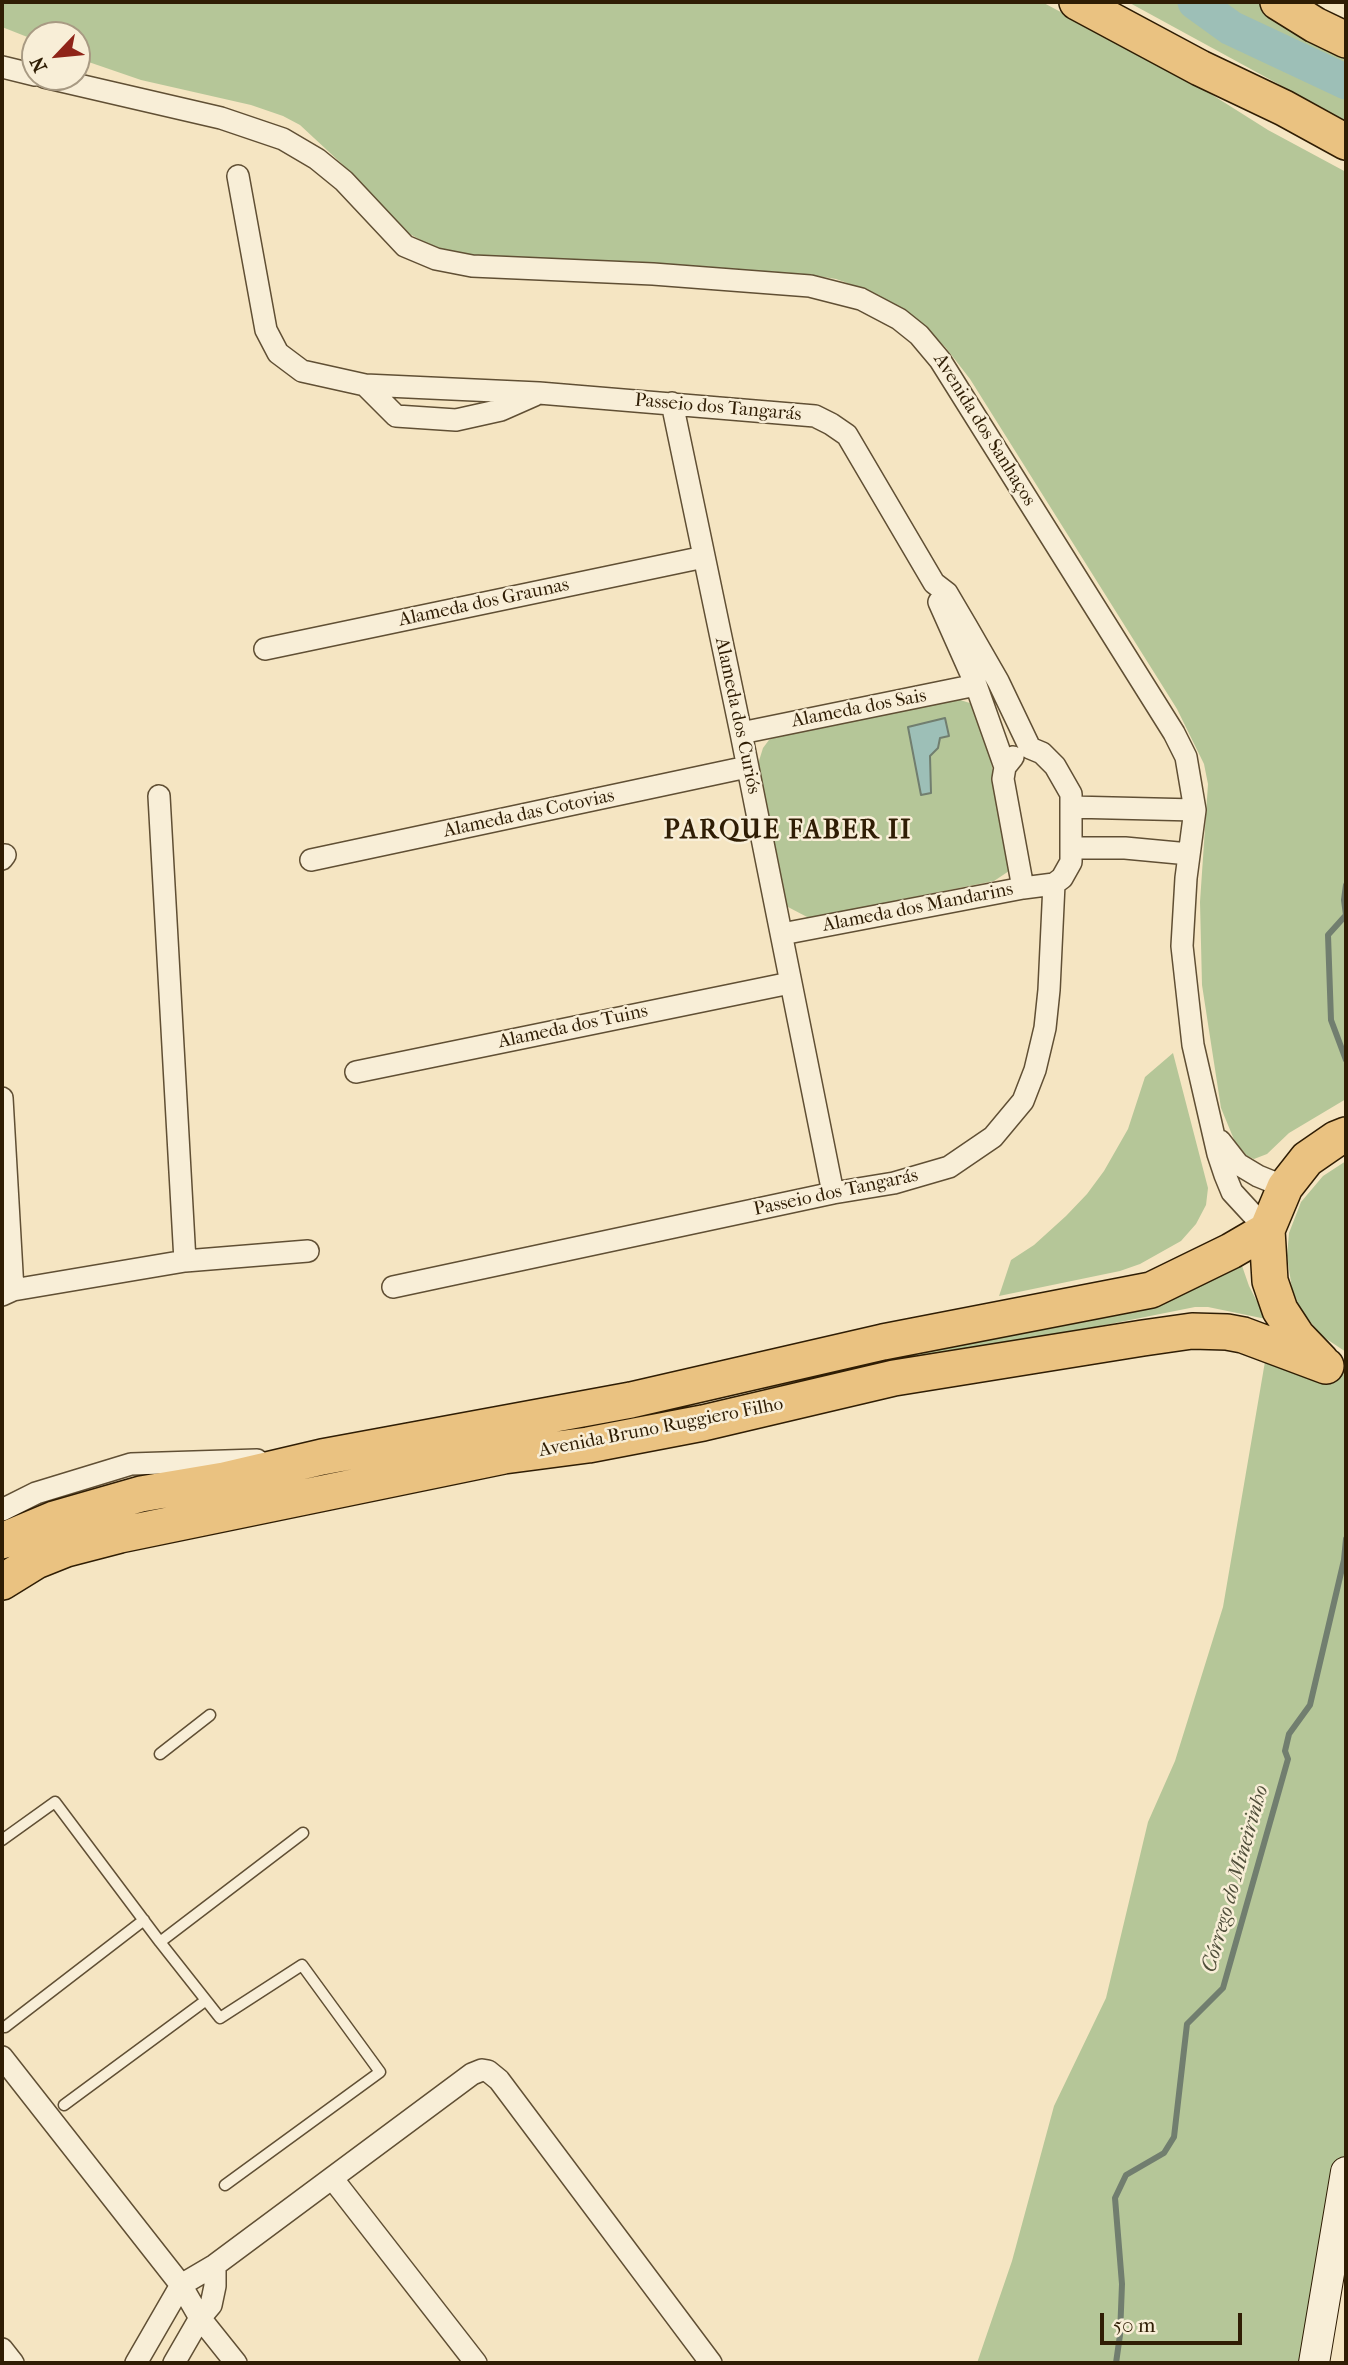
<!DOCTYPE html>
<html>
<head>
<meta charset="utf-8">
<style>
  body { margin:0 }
  #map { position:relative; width:1348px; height:2365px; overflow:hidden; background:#f5e5c2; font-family:"IM FELL French Canon",serif }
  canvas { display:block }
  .frame { position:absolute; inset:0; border:4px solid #2f1d04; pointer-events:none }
  .north { position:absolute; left:21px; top:21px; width:70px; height:70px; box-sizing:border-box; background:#f8eed7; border:2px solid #a89a83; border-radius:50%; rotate:244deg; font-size:19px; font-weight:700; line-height:28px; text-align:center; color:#2f1d04 }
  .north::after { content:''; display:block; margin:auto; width:24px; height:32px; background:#8f2418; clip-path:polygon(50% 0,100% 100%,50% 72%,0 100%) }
  .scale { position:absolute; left:1100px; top:2313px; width:142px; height:32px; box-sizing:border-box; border:4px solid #2f1d04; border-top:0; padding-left:9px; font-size:21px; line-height:24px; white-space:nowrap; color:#2f1d04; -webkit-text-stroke:5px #f8eed7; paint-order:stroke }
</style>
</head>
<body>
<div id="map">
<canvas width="1348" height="2365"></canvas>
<div class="frame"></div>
<div class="north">N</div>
<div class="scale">50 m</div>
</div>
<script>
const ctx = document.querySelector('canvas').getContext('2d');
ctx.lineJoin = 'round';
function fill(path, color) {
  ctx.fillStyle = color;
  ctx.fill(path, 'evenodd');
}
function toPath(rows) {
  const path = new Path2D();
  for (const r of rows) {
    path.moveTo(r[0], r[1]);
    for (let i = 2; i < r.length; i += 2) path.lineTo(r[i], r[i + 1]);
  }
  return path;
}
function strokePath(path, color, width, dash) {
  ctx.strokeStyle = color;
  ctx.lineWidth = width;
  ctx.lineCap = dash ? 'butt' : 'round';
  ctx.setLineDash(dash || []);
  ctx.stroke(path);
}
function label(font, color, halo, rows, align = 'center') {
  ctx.font = font + ' "IM FELL French Canon",serif';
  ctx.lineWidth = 5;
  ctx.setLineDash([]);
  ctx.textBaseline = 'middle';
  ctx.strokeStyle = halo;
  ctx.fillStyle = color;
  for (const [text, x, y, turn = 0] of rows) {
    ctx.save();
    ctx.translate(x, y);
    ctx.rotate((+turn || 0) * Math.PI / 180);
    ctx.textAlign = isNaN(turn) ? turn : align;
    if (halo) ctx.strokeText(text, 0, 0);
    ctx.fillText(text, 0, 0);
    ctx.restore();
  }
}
fill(toPath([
  [2,2,1042,2,1195,84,1268,130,1346,172,1346,1099,1289,1133,1267,1154,1254,1159,1247,1156,1235,1142,1221,1108,1202,985,1200,902,1208,784,1204,764,1177,709,970,379,946,348,922,323,893,303,864,289,836,279,804,274,644,262,468,257,435,248,399,228,342,164,300,125,283,116,251,105,141,80,77,58,77,35,35,35,35,40,2,27],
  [1128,2,1258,2,1292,22,1346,51,1346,121],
  [957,699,973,704,980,711,1013,864,1009,871,994,881,809,918,788,907,782,898,758,764,763,748,769,740,780,734],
  [1173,1053,1208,1188,1206,1205,1196,1224,1181,1241,1140,1264,1120,1271,999,1296,1011,1260,1034,1245,1066,1216,1087,1194,1104,1171,1128,1129,1145,1077],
  [1346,1161,1346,1352,1322,1336,1301,1310,1292,1289,1287,1256,1289,1233,1301,1202,1323,1176],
  [1240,1260,1249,1286,1266,1319,1208,1307,1195,1307,910,1364,903,1358,903,1355],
  [1268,1344,1346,1372,1346,2172,1314,2363,977,2363,1012,2261,1054,2106,1106,1998,1148,1822,1175,1761,1223,1607]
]), '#b5c698');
const water = toPath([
  [945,718,949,736,940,738,938,748,930,756,931,793,921,795,908,727,945,718]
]);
fill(water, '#9dbfb7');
strokePath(water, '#717e6f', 2);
strokePath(toPath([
  [1346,885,1344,900,1346,915,1328,935,1331,1020,1346,1060],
  [1116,2363,1120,2335,1122,2284,1115,2198,1126,2175,1164,2153,1174,2137,1187,2024,1223,1988,1288,1759,1285,1751,1289,1734,1310,1705,1344,1560,1346,1539]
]), '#717e6f', 6);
strokePath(toPath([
  [1195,2,1231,28,1346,82]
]), '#9dbfb7', 35);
const lane = toPath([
  [160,1754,210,1715],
  [2,1840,55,1802,160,1942,220,2018,302,1965,380,2072,225,2185],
  [160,1942,303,1833],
  [5,2027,144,1920],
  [64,2105,205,2001]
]);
const street = toPath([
  [2,67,35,75],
  [44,77,221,118,283,139,317,159,344,181,405,246,436,259,472,266,653,274,810,286,861,299,899,319,919,335,940,360,1174,733,1186,757,1195,810,1186,878,1182,946,1193,1045,1218,1154,1225,1175,1232,1192,1267,1230],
  [238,176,266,330,278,353,302,371,365,385,539,393,815,416,831,424,847,435,934,583,947,593,967,627,998,681,1030,748,1042,753,1055,766,1071,794,1071,862,1062,878,1054,884],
  [365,385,396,416,456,420,501,410,535,395],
  [672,403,741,733,833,1193],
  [939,602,976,685,1005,767],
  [265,649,704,557],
  [741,733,976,685],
  [1013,757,1005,767,1003,779,1023,888],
  [159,796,185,1261],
  [1071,807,1195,810],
  [1072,848,1125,848,1189,854],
  [2,859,5,855],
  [311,860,747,767],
  [782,934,1023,888,1054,884],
  [356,1072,790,983],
  [2,1098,13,1290],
  [1220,1141,1238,1164,1258,1176,1285,1187],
  [393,1287,833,1193,894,1183,949,1167,993,1137,1023,1101,1035,1070,1045,1028,1049,990,1054,884],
  [2,1295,13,1290,185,1261,308,1251],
  [2,1510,36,1493,131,1464,257,1460],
  [2,2057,181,2285,200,2318,236,2363],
  [332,2178,476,2363],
  [2,2349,13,2363],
  [136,2363,181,2285,215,2265,472,2074,482,2070,488,2071,499,2080,711,2363],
  [174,2363,200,2318,211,2305,215,2286,215,2265]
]);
const secondary = toPath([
  [1314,2363,1346,2172]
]);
const primary = toPath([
  [1077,2,1200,68,1284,108,1346,142],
  [1278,2,1315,25,1346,40],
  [1321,1361,1297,1336,1280,1310,1270,1281,1267,1230,1285,1187,1307,1159,1336,1139,1346,1135],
  [2,1541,54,1519,141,1494,224,1480,322,1457,631,1400,883,1342,1151,1290,1231,1251,1267,1230],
  [2,1582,36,1561,66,1549,120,1535,504,1456,588,1445,703,1423,894,1378,1143,1338,1192,1331,1227,1332,1243,1335,1326,1366]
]);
strokePath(lane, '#604f34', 13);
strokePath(street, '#604f34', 24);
strokePath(secondary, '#2f1d04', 32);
strokePath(primary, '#2f1d04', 38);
strokePath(lane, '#f8eed7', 10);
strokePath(street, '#f8eed7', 21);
strokePath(secondary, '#f8eed7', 30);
strokePath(primary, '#eac281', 35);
label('19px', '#2f1d04', '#f8eed7', [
  ["Passeio dos Tangarás",718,408,5],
  ["Avenida dos Sanhaços",984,430,58],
  ["Alameda dos Graunas",484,603,-12],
  ["Alameda dos Sais",859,709,-11],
  ["Alameda dos Curiós",737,716,78],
  ["Alameda das Cotovias",529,814,-12],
  ["Alameda dos Mandarins",918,908,-11],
  ["Alameda dos Tuins",573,1027,-12],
  ["Passeio dos Tangarás",836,1193,-12],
  ["Avenida Bruno Ruggiero Filho",661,1428,-11]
]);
label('italic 21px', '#504e3a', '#f8eed7', [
  ["Córrego do Mineirinho",1236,1879,-74]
]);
ctx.letterSpacing = '2px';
label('bold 26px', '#2f1d04', '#f8eed7', [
  ["PARQUE FABER II",788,832]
]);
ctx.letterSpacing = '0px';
</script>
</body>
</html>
